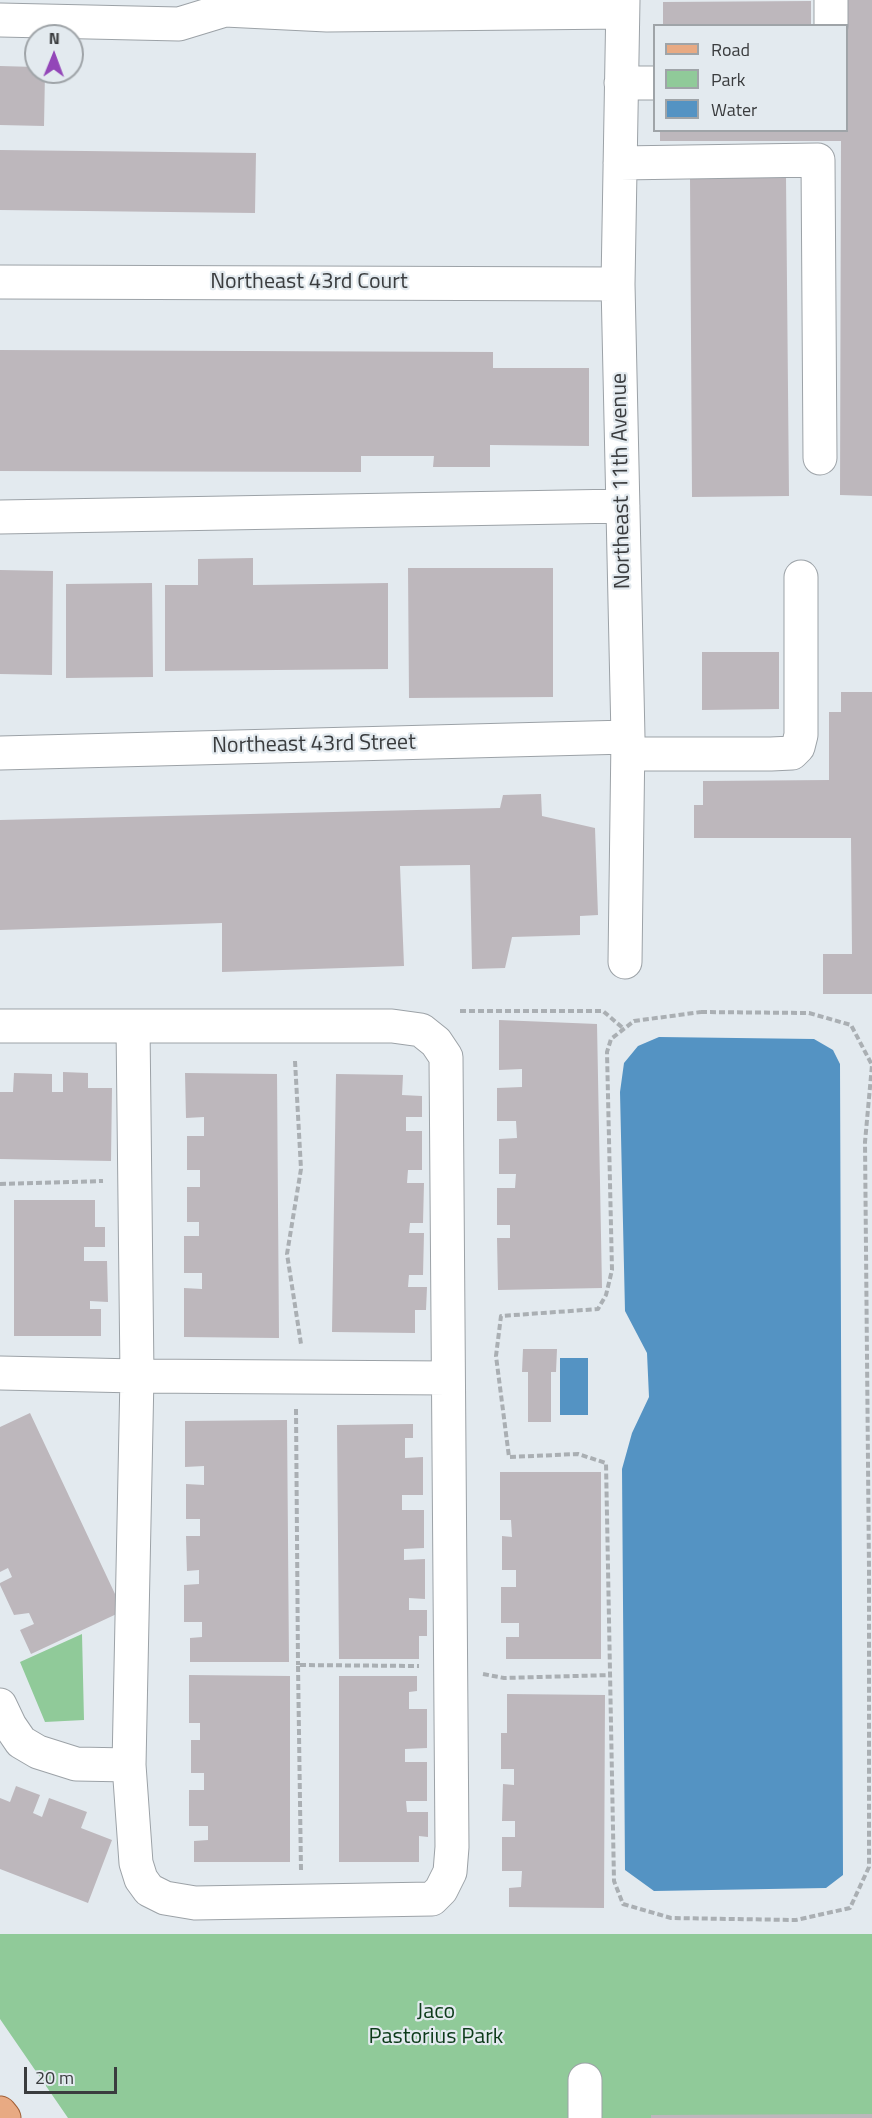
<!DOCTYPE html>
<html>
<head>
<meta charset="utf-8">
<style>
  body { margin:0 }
  #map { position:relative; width:872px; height:2118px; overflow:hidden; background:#e3eaef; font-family:"Titillium Web",sans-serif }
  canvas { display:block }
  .legend { position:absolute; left:653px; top:24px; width:195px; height:108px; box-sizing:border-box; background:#e3eaef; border:2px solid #9fa4a8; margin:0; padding:8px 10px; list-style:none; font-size:18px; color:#3a3c3e }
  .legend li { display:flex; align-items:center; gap:12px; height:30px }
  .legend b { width:30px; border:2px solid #9fa4a8 }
  .north { position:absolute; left:24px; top:24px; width:60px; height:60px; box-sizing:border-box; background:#e3eaef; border:2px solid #9fa4a8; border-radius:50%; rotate:1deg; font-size:16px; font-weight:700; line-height:24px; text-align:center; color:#3a3c3e }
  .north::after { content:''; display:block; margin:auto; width:21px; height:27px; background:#9346b8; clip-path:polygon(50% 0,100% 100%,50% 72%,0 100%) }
  .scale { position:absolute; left:24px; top:2067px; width:93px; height:27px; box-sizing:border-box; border:3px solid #3a3c3e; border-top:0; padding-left:8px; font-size:18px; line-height:21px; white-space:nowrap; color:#3a3c3e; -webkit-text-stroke:4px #e3eaef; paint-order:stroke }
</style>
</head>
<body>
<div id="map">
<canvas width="872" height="2118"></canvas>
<ul class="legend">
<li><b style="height:8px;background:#e8aa83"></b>Road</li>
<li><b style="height:16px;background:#90ca99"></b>Park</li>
<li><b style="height:16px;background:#5493c3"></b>Water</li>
</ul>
<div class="north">N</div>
<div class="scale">20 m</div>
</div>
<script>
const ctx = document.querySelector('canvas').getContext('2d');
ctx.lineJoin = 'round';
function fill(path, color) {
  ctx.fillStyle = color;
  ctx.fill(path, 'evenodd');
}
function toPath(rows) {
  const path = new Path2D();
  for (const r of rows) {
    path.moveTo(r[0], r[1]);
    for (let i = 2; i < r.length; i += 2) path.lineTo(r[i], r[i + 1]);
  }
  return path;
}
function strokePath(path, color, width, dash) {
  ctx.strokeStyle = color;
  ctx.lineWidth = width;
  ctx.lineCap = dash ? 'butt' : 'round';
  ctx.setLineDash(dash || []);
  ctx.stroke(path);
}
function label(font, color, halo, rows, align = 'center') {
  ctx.font = font + ' "Titillium Web",sans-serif';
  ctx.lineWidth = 4.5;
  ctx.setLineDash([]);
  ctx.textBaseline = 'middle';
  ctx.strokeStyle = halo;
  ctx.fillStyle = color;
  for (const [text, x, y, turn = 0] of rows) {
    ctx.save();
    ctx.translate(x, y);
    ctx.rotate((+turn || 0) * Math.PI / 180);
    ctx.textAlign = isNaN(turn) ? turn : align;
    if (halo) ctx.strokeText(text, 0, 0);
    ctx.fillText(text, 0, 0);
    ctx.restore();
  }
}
fill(toPath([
  [82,1634,84,1720,45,1722,20,1662],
  [0,1934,872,1934,872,2118,68,2118,0,2019]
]), '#90ca99');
fill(toPath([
  [659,1037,814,1039,833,1050,840,1064,843,1875,826,1888,654,1891,625,1870,622,1469,632,1433,649,1397,647,1353,625,1311,620,1092,624,1063,638,1046],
  [560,1358,588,1358,588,1415,560,1415]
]), '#5493c3');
fill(toPath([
  [839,0,872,0,872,496,840,495,841,141,660,141,660,130,846,130,846,26],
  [811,1,811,26,663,26,663,2],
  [0,66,36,67,36,72,45,72,44,126,0,125],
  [0,150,256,153,255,213,0,210],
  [690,177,786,177,789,496,692,497],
  [0,350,493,352,493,368,589,368,589,446,490,445,490,467,433,467,434,456,361,456,361,472,0,471],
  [253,558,253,585,388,583,388,669,165,671,165,585,198,585,198,559],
  [408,568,553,568,553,697,409,698],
  [0,570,53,571,52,675,0,674],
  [152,583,153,677,66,678,66,584],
  [702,652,779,652,779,709,702,710],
  [841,692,872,692,872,994,823,994,823,954,852,954,851,838,694,838,694,805,703,805,703,781,829,780,829,712,841,712],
  [541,794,542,816,595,828,598,915,580,916,580,935,512,937,505,968,472,969,470,865,400,866,404,966,222,972,222,923,0,930,0,820,500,808,503,795],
  [499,1020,597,1024,602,1288,498,1290,497,1238,510,1238,510,1225,497,1225,497,1188,515,1188,516,1174,499,1174,499,1139,517,1138,516,1121,497,1121,497,1088,522,1087,522,1069,499,1070],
  [63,1072,88,1073,88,1088,112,1088,111,1161,0,1159,0,1092,13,1092,14,1073,52,1074,52,1092,63,1092],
  [185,1073,277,1074,279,1338,184,1337,184,1288,202,1289,202,1273,184,1273,184,1236,199,1236,199,1222,187,1222,187,1187,200,1187,200,1170,187,1170,187,1136,204,1136,204,1117,186,1118],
  [336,1074,403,1075,402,1095,422,1096,422,1117,406,1117,406,1131,422,1131,422,1170,408,1170,407,1183,424,1183,423,1223,410,1223,409,1233,424,1233,423,1275,409,1275,408,1287,427,1287,426,1310,415,1310,415,1333,332,1332],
  [14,1200,95,1200,95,1227,105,1227,105,1247,84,1247,84,1261,107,1261,108,1302,90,1301,90,1309,101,1309,101,1336,14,1336],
  [523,1349,557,1349,556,1372,551,1372,551,1422,528,1422,528,1372,522,1372],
  [30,1413,123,1611,31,1654,20,1630,34,1624,29,1613,14,1615,0,1585,0,1583,12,1577,8,1568,0,1572,0,1427],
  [287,1420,289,1662,190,1662,190,1638,202,1637,202,1622,184,1622,184,1585,199,1584,199,1570,187,1571,186,1536,200,1536,200,1519,186,1519,186,1484,204,1485,204,1466,185,1467,185,1421],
  [413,1424,413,1438,405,1438,405,1458,423,1457,423,1495,402,1495,402,1510,424,1510,424,1548,404,1549,404,1560,425,1559,425,1599,409,1598,409,1610,427,1610,427,1636,419,1636,419,1659,339,1659,337,1425],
  [500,1472,601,1472,601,1659,506,1659,506,1637,519,1637,519,1623,501,1623,501,1587,516,1587,516,1570,502,1570,502,1536,512,1537,511,1520,500,1520],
  [189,1675,290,1676,290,1862,194,1862,194,1841,208,1840,208,1826,189,1826,189,1790,204,1790,204,1773,191,1773,191,1740,200,1740,200,1723,189,1723],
  [339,1676,417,1676,417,1691,409,1692,409,1709,427,1709,427,1748,405,1749,405,1762,427,1762,427,1801,406,1801,407,1812,428,1812,428,1837,419,1836,419,1862,339,1862],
  [507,1694,605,1695,604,1908,509,1907,509,1888,521,1887,522,1871,502,1871,502,1837,515,1837,515,1821,502,1821,503,1784,514,1785,514,1769,501,1769,501,1733,507,1733],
  [16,1786,40,1795,33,1813,42,1817,49,1798,87,1812,81,1828,112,1840,88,1903,0,1869,0,1798,10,1802],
  [872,2114,872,2118,651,2118,651,2115]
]), '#bdb7bc');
const minor = toPath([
  [623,0,618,284,628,737,625,962],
  [831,0,831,26],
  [0,20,179,24,225,10,327,15,622,12],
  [621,83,654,83],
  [620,163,818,160,820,458],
  [0,282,618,284],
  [0,517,623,506],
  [0,753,628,737],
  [628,754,771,754,792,753,798,747,801,735,801,577],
  [0,1026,392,1026,421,1030,436,1042,446,1057,452,1847,450,1872,441,1890,432,1899,195,1903,165,1898,149,1890,141,1879,136,1863,129,1765,137,1376,0,1373],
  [133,1026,137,1376,448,1378],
  [0,1705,10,1726,21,1742,38,1752,76,1764,129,1765],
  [585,2118,585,2080]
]);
const major = toPath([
  [0,2113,4,2118]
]);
strokePath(minor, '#9ca2a7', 35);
strokePath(major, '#a15f36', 35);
strokePath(toPath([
  [460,1011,603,1011,624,1029],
  [701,1012,809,1013,851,1025,872,1065,865,1142,869,1569,869,1867,850,1908,796,1920,671,1918,623,1904,614,1881,606,1463,578,1454,509,1457,496,1356,501,1316,598,1309,606,1295,612,1270,607,1052,611,1039,634,1021,701,1012],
  [295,1061,301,1169,287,1254,301,1344],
  [0,1184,103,1181],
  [296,1409,298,1665],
  [483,1674,504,1678,611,1675],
  [301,1870,298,1665,419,1666]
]), '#aaafb3', 4, [6, 3]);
strokePath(minor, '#fff', 33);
strokePath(major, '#e8aa83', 33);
label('22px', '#3a3c3e', '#e3eaef', [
  ["Northeast 43rd Court",309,283],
  ["Northeast 11th Avenue",622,481,-91],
  ["Northeast 43rd Street",314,745,-1]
]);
label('22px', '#0d3b1a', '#e3eaef', [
  ["Jaco",436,2013],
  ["Pastorius Park",436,2038]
]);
</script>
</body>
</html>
